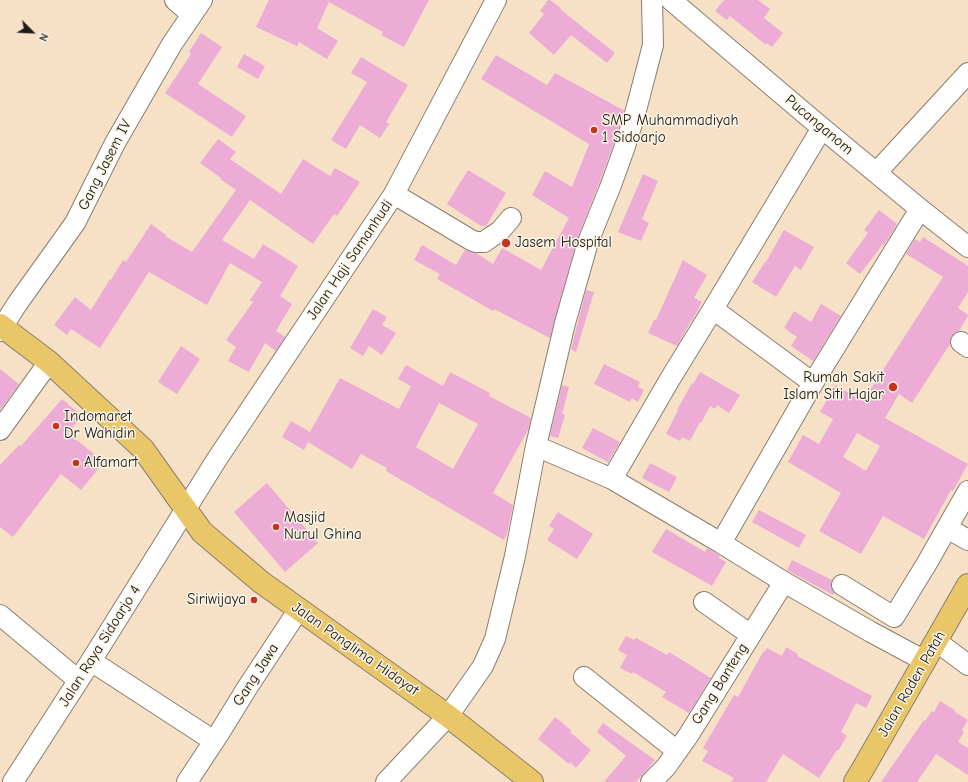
<!DOCTYPE html>
<html>
<head>
<meta charset="utf-8">
<style>
  body { margin:0 }
  #map { position:relative; width:968px; height:782px; overflow:hidden; background:#f6e1c6; font-family:"Comic Neue",sans-serif }
  canvas { display:block }
  .north { position:absolute; left:12px; top:12px; width:40px; height:40px; -webkit-text-stroke:3px #fcf5e5; paint-order:stroke; rotate:114deg; font-size:11px; font-weight:700; line-height:16px; text-align:center; color:#1c1c1c }
  .north::after { content:''; display:block; margin:auto; width:14px; height:18px; background:#1c1c1c; clip-path:polygon(50% 0,100% 100%,50% 72%,0 100%) }
</style>
</head>
<body>
<div id="map">
<canvas width="968" height="782"></canvas>
<div class="north">N</div>
</div>
<script>
const ctx = document.querySelector('canvas').getContext('2d');
ctx.lineJoin = 'round';
function fill(path, color) {
  ctx.fillStyle = color;
  ctx.fill(path, 'evenodd');
}
function toPath(rows) {
  const path = new Path2D();
  for (const r of rows) {
    path.moveTo(r[0], r[1]);
    for (let i = 2; i < r.length; i += 2) path.lineTo(r[i], r[i + 1]);
  }
  return path;
}
function strokePath(path, color, width, dash) {
  ctx.strokeStyle = color;
  ctx.lineWidth = width;
  ctx.lineCap = dash ? 'butt' : 'round';
  ctx.setLineDash(dash || []);
  ctx.stroke(path);
}
function label(font, color, halo, rows, align = 'center') {
  ctx.font = font + ' "Comic Neue",sans-serif';
  ctx.lineWidth = 3;
  ctx.setLineDash([]);
  ctx.textBaseline = 'middle';
  ctx.strokeStyle = halo;
  ctx.fillStyle = color;
  for (const [text, x, y, turn = 0] of rows) {
    ctx.save();
    ctx.translate(x, y);
    ctx.rotate((+turn || 0) * Math.PI / 180);
    ctx.textAlign = isNaN(turn) ? turn : align;
    if (halo) ctx.strokeText(text, 0, 0);
    ctx.fillText(text, 0, 0);
    ctx.restore();
  }
}
fill(toPath([
  [269,0,429,0,404,47,381,35,383,32,329,2,317,28,338,41,327,59,299,42,297,46,256,27],
  [548,0,550,0,561,8,560,9,615,53,607,63,571,35,554,55,529,33,544,14,540,11],
  [724,0,758,0,770,9,764,18,783,33,772,47,767,43,766,45,730,16,727,20,715,11],
  [201,33,222,47,198,84,246,116,232,137,165,93,191,54,189,52],
  [244,54,265,66,258,79,237,67],
  [496,55,547,85,555,73,623,110,624,111,613,145,600,181,577,239,550,338,494,309,493,311,437,279,440,274,414,260,422,245,456,265,465,250,476,253,493,264,502,248,541,270,569,218,532,195,545,171,572,187,589,144,481,79],
  [361,57,408,85,386,122,389,124,380,138,360,125,346,149,331,140,367,82,351,73],
  [218,139,236,152,230,159,281,194,303,159,330,176,335,168,360,182,337,216,334,214,313,244,250,200,222,240,254,259,263,244,298,266,280,296,292,304,276,331,285,337,276,351,265,343,249,372,228,361,236,347,226,340,253,302,250,300,262,282,230,263,207,305,149,272,100,348,71,329,67,335,54,325,75,297,91,310,110,279,111,280,123,260,126,262,151,224,166,235,165,236,192,252,236,190,220,179,221,178,200,163],
  [468,170,506,193,486,226,481,226,447,204],
  [643,174,658,181,642,219,649,223,641,241,618,232],
  [879,210,897,224,884,245,883,244,860,274,846,263,868,233,864,230],
  [784,230,814,247,801,270,795,266,776,297,752,282,765,262,766,262],
  [923,237,968,266,968,292,958,308,968,315,968,316,959,331,956,332,951,336,950,341,950,344,912,403,899,394,885,418,968,464,953,491,951,490,924,539,883,516,861,554,819,531,841,493,788,462,803,435,819,444,833,419,820,412,835,385,863,401,943,277,906,254,915,239,920,242],
  [857,433,880,446,866,471,843,457],
  [683,260,707,275,694,298,702,302,692,321,691,321,677,346,648,333,654,320,656,320],
  [586,290,594,292,576,352,571,349],
  [821,304,841,316,813,361,791,346,797,337,784,328,794,311,811,322],
  [373,309,387,317,382,325,396,333,382,355,369,346,363,356,350,348],
  [181,346,200,359,177,394,158,382],
  [604,364,640,382,638,387,644,390,638,402,632,398,630,402,594,384],
  [406,365,443,386,450,372,490,393,489,396,531,418,529,428,493,493,513,505,507,534,504,540,386,471,387,468,361,454,352,469,308,442,304,450,282,437,291,421,310,432,340,378,399,409,411,386,398,379],
  [439,403,478,424,453,469,416,447],
  [0,369,19,384,0,410],
  [700,372,740,395,729,413,717,405,715,409,710,406,701,423,700,422,690,441,682,437,680,441,666,434,678,410,677,410,692,383,693,384],
  [562,385,569,387,562,414,565,415,558,438,550,436],
  [62,399,82,416,68,433,104,462,81,490,61,474,13,537,0,527,0,465,19,445,21,446],
  [593,428,620,442,608,462,582,448],
  [650,463,677,477,669,492,642,478],
  [267,483,318,543,285,572,234,512],
  [759,510,806,535,799,548,752,522],
  [558,512,593,534,577,559,547,540,554,529,549,526],
  [666,529,705,552,707,548,720,556,719,558,726,562,712,586,652,552],
  [792,560,832,580,831,585,832,590,834,593,833,595,787,570],
  [626,636,634,640,636,638,667,655,669,652,711,678,689,713,662,697,666,692,633,672,632,674,620,668,627,655,618,650],
  [786,647,798,654,797,656,872,696,866,708,856,703,841,732,847,736,838,751,837,750,819,778,783,754,766,782,731,782,734,778,702,761,708,751,703,748,734,695,738,697,763,652,764,652,767,648,782,656],
  [940,701,955,710,955,712,968,720,962,730,964,732,958,742,968,748,968,775,936,754,917,782,881,782,924,720,925,721,932,711,934,712],
  [555,717,572,731,570,732,591,750,576,768,570,762,569,764,538,739],
  [603,723,655,760,636,782,604,782,626,756,597,732]
]), '#ecacd6');
const minor = toPath([
  [175,0,192,15],
  [671,0,822,128,920,209,968,247],
  [876,173,968,73],
  [394,194,471,240,476,242,484,242,491,237,500,231,511,218],
  [713,309,813,383],
  [0,331,17,304,75,223,115,143,172,44,202,0],
  [961,342,968,347],
  [0,430,49,362],
  [536,446,612,479,721,543,784,582,871,632,925,661],
  [612,479,670,379,713,309,822,128],
  [947,528,968,540],
  [721,543,813,383,920,209],
  [842,585,894,617,927,563,968,491],
  [704,602,751,635],
  [0,615,78,680],
  [936,641,968,665],
  [91,661,214,741],
  [584,677,677,751],
  [13,782,91,661,217,459,394,194,496,0],
  [187,782,220,732,247,688,299,609],
  [386,782,448,716,483,666,495,639,515,556,536,446,565,323,588,242,611,185,624,149,635,114,653,45,652,0],
  [651,782,666,767,688,736,784,582]
]);
const major = toPath([
  [0,325,49,362,143,449,202,532,261,582,448,716,532,782],
  [855,782,864,767,968,585]
]);
strokePath(minor, '#897e71', 22);
strokePath(major, '#897e71', 24);
strokePath(minor, '#fff', 20);
strokePath(major, '#e9c769', 22);
for (const [x, y, r, color] of [
  [594,130,4,"#c8321e"],
  [506,243,5,"#c8321e"],
  [893,387,5,"#c8321e"],
  [56,426,4,"#c8321e"],
  [76,463,4,"#c8321e"],
  [276,527,4,"#c8321e"],
  [254,600,4,"#c8321e"]
]) {
  const dot = new Path2D();
  dot.arc(x, y, r, 0, 2 * Math.PI);
  ctx.fillStyle = color;
  ctx.fill(dot);
  strokePath(dot, '#fcf5e5', 1.5);
}
label('15px', '#1c1c1c', '#fcf5e5', [
  ["SMP Muhammadiyah",602,121],
  ["1 Sidoarjo",602,138],
  ["Jasem Hospital",515,243],
  ["Rumah Sakit",884,378,"right"],
  ["Islam Siti Hajar",884,395,"right"],
  ["Indomaret",64,417],
  ["Dr Wahidin",64,434],
  ["Alfamart",84,463],
  ["Masjid",284,518],
  ["Nurul Ghina",284,535],
  ["Siriwijaya",246,600,"right"]
], 'left');
label('15px', '#1c1c1c', '#fcf5e5', [
  ["Pucanganom",819,125,40],
  ["Gang Jasem IV",105,165,-63],
  ["Jalan Haji Samanhudi",350,260,-56],
  ["Jalan Raya Sidoarjo 4",100,646,-58],
  ["Jalan Panglima Hidayat",355,649,35],
  ["Gang Jawa",256,675,-57],
  ["Gang Banteng",720,684,-58],
  ["Jalan Raden Patah",912,684,-60]
]);
</script>
</body>
</html>
